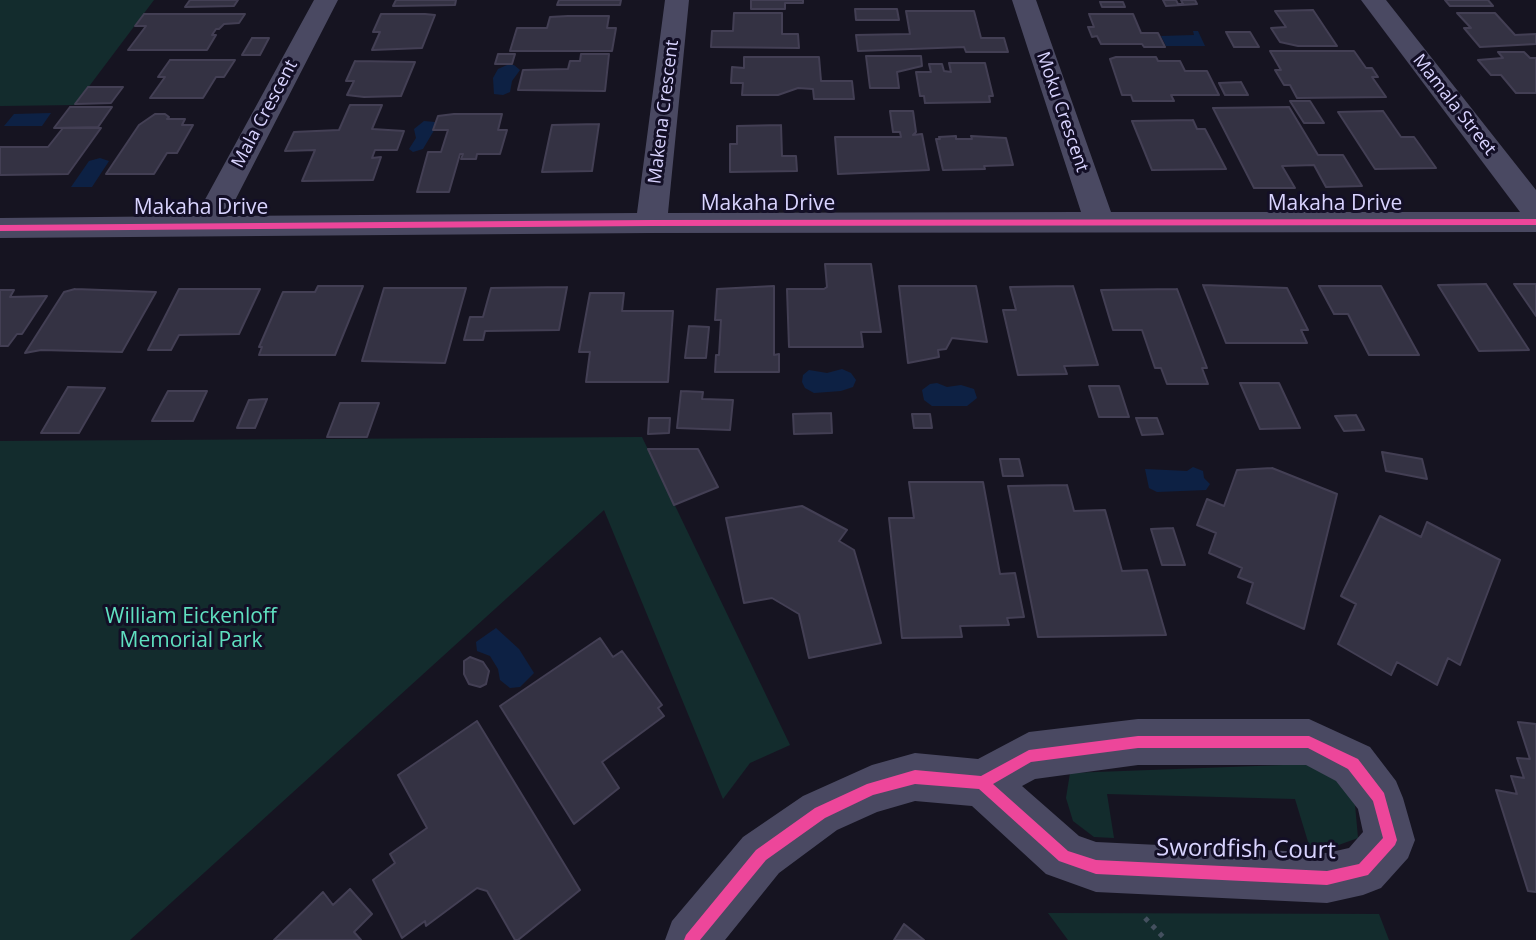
<!DOCTYPE html>
<html>
<head>
<meta charset="utf-8">
<style>
  body { margin:0 }
  canvas { display:block; background:#161421 }
</style>
</head>
<body>
<canvas width="1536" height="940"></canvas>
<script>
const ctx = document.querySelector('canvas').getContext('2d');
ctx.lineJoin = 'round';
function fill(path, color) {
  ctx.fillStyle = color;
  ctx.fill(path, 'evenodd');
}
function toPath(rows) {
  const path = new Path2D();
  for (const r of rows) {
    path.moveTo(r[0], r[1]);
    for (let i = 2; i < r.length; i += 2) path.lineTo(r[i], r[i + 1]);
  }
  return path;
}
function strokePath(path, color, width, dash) {
  ctx.strokeStyle = color;
  ctx.lineWidth = width;
  ctx.lineCap = dash ? 'butt' : 'round';
  ctx.setLineDash(dash || []);
  ctx.stroke(path);
}
function label(font, color, halo, rows, align = 'center') {
  ctx.font = font + ' "Open Sans",sans-serif';
  ctx.lineWidth = 6;
  ctx.setLineDash([]);
  ctx.textBaseline = 'middle';
  ctx.strokeStyle = halo;
  ctx.fillStyle = color;
  for (const [text, x, y, turn = 0] of rows) {
    ctx.save();
    ctx.translate(x, y);
    ctx.rotate((+turn || 0) * Math.PI / 180);
    ctx.textAlign = isNaN(turn) ? turn : align;
    if (halo) ctx.strokeText(text, 0, 0);
    ctx.fillText(text, 0, 0);
    ctx.restore();
  }
}
fill(toPath([
  [0,0,154,0,75,105,0,106],
  [642,437,790,745,750,763,723,799,604,510,130,940,0,940,0,441],
  [1310,764,1340,779,1355,805,1358,838,1333,847,1309,845,1295,799,1107,794,1114,838,1094,837,1073,821,1066,798,1070,773],
  [1048,913,1379,914,1389,940,1068,940]
]), '#132c2d');
fill(toPath([
  [1193,31,1198,31,1205,46,1166,46,1161,36,1194,35],
  [507,65,514,65,520,70,512,81,510,92,503,95,494,94,493,78,498,69],
  [51,113,42,126,4,126,14,114],
  [424,121,435,122,436,127,423,149,413,152,409,149,416,138,414,129],
  [100,158,109,161,92,187,71,187,89,161],
  [842,369,851,373,856,380,853,387,841,391,814,393,805,388,802,382,803,375,809,370,827,373],
  [937,383,947,387,961,385,974,389,977,398,967,406,932,406,924,400,922,390,930,384],
  [1193,467,1203,471,1204,478,1210,484,1206,490,1157,492,1149,488,1145,469,1187,471],
  [496,628,519,649,534,673,520,687,510,688,500,680,498,669,490,656,477,651,476,642]
]), '#0d2144');
const building = toPath([
  [190,0,238,0,234,6,185,7,190,0],
  [396,0,456,0,455,5,393,6,396,0],
  [559,0,621,0,620,5,557,5,559,0],
  [751,0,803,0,803,3,785,3,785,9,751,9,751,0],
  [1163,0,1176,0,1178,4,1183,4,1181,0,1195,0,1197,4,1166,6,1163,0],
  [1445,0,1488,0,1493,6,1450,6,1445,0],
  [1100,2,1123,2,1125,7,1102,7,1100,2],
  [855,9,897,9,899,20,856,20,855,9],
  [1313,10,1337,46,1298,46,1280,42,1271,28,1286,27,1275,11,1313,10],
  [906,11,974,11,981,38,1004,38,1008,52,966,52,964,47,858,51,856,35,910,34,906,11],
  [734,13,782,13,782,34,798,34,799,48,711,47,712,31,733,31,734,13],
  [1457,13,1495,13,1515,35,1536,34,1536,44,1480,47,1464,28,1471,28,1457,13],
  [144,14,245,14,239,23,224,24,219,29,216,29,212,35,216,35,207,50,128,50,146,26,135,26,144,14],
  [381,14,425,14,435,15,422,48,372,50,380,32,373,32,381,14],
  [1089,14,1133,14,1141,33,1158,33,1165,47,1144,47,1142,44,1101,44,1097,36,1092,37,1088,27,1094,27,1089,14],
  [568,16,609,16,607,28,616,28,612,51,510,51,517,28,547,28,550,17,568,16],
  [1226,32,1250,32,1259,47,1234,47,1226,32],
  [252,38,269,38,260,55,242,55,252,38],
  [1270,51,1354,51,1366,68,1372,68,1378,77,1372,77,1386,97,1297,98,1290,85,1284,85,1275,70,1281,70,1270,51],
  [1498,52,1524,52,1530,58,1536,58,1536,93,1516,93,1501,75,1491,75,1478,60,1503,58,1498,52],
  [498,54,515,54,512,64,495,64,498,54],
  [581,54,609,54,605,91,518,90,523,70,568,69,570,61,580,61,581,54],
  [866,56,921,56,922,66,897,72,899,88,870,88,866,56],
  [744,57,819,57,821,81,852,81,854,99,814,99,813,89,798,88,778,95,742,95,743,83,731,83,732,67,744,68,744,57],
  [1116,57,1156,57,1158,61,1180,61,1185,71,1207,71,1219,95,1171,95,1174,101,1133,101,1131,95,1122,95,1110,59,1116,57],
  [170,60,235,60,224,77,216,77,203,98,150,98,165,77,158,77,170,60],
  [355,61,415,62,401,96,364,97,347,95,354,81,346,81,355,61],
  [949,63,985,63,993,96,989,96,990,102,925,103,924,96,920,96,916,72,931,72,929,64,942,64,944,71,951,72,949,63],
  [1241,82,1248,95,1225,95,1219,83,1241,82],
  [88,87,123,87,111,103,75,104,88,87],
  [1290,101,1310,101,1324,123,1304,123,1290,101],
  [350,105,382,105,372,129,404,131,397,150,375,150,372,158,381,157,373,180,302,181,315,150,285,151,294,132,339,130,350,105],
  [70,107,112,107,98,127,54,128,70,107],
  [1289,107,1318,155,1343,155,1362,186,1326,187,1314,165,1282,166,1295,188,1254,188,1213,108,1289,107],
  [890,111,913,111,916,132,913,135,922,134,929,170,838,174,835,137,901,137,900,132,893,132,890,111],
  [1383,111,1401,137,1414,137,1436,168,1375,169,1338,112,1383,111],
  [155,114,165,114,169,117,167,119,185,119,182,125,193,125,177,153,167,153,154,174,106,174,139,125,155,114],
  [454,114,502,114,498,130,507,130,500,154,477,154,476,159,461,159,463,154,460,154,449,192,417,192,428,152,441,152,448,130,433,130,438,116,454,114],
  [1193,120,1197,129,1205,129,1226,169,1152,170,1132,121,1193,120],
  [599,124,592,171,542,172,552,125,599,124],
  [781,125,782,156,796,156,797,171,730,172,730,144,737,144,737,126,781,125],
  [63,128,101,128,68,174,0,175,0,147,48,147,63,128],
  [956,136,956,139,972,139,971,136,1006,138,1013,165,984,166,985,169,943,170,936,139,940,139,939,137,956,136],
  [825,264,871,264,881,332,861,332,863,347,789,347,787,289,824,289,827,287,825,264],
  [1486,284,1529,350,1479,351,1438,285,1486,284],
  [1514,284,1536,284,1536,316,1514,284],
  [1203,285,1287,288,1308,330,1301,330,1307,343,1226,343,1203,285],
  [318,286,363,286,335,355,259,355,262,347,259,347,283,292,315,292,318,286],
  [774,286,774,355,779,354,779,372,715,372,716,355,719,355,721,320,715,320,717,289,774,286],
  [899,286,976,286,987,342,952,338,946,349,938,350,939,357,908,363,899,286],
  [1073,286,1098,365,1064,366,1067,374,1018,375,1003,310,1016,310,1010,287,1073,286],
  [1319,286,1381,286,1419,355,1369,355,1348,314,1334,314,1319,286],
  [567,287,559,330,485,331,483,340,464,340,470,317,483,317,491,288,567,287],
  [384,288,466,288,445,363,362,361,384,288],
  [75,289,156,292,122,352,41,350,25,353,64,292,75,289],
  [179,289,260,289,239,334,179,335,171,350,148,350,179,289],
  [1177,289,1207,368,1202,368,1208,384,1167,384,1161,368,1155,368,1142,330,1113,330,1101,290,1177,289],
  [0,290,14,290,10,297,47,296,22,334,17,334,8,346,0,346,0,290],
  [590,293,624,293,622,311,673,311,668,382,586,382,590,352,579,352,590,293],
  [689,326,709,327,706,358,685,358,689,326],
  [1240,383,1279,383,1300,428,1260,429,1240,383],
  [1089,386,1119,386,1129,417,1099,417,1089,386],
  [68,387,105,388,79,433,41,433,68,387],
  [168,391,207,391,193,421,152,421,168,391],
  [681,391,703,392,702,399,733,400,730,430,677,428,681,391],
  [267,399,255,428,237,428,249,400,267,399],
  [340,403,379,403,367,437,327,437,340,403],
  [831,413,832,433,794,434,793,414,831,413],
  [912,414,930,414,932,428,914,428,912,414],
  [1356,415,1364,430,1344,431,1335,416,1356,415],
  [649,418,670,418,669,433,648,434,649,418],
  [1136,418,1157,418,1163,434,1142,435,1136,418],
  [648,449,698,449,718,487,674,505,648,449],
  [1382,452,1422,459,1427,479,1386,471,1382,452],
  [1000,459,1019,459,1023,476,1003,476,1000,459],
  [1272,468,1337,494,1304,629,1247,603,1253,583,1238,577,1242,568,1209,553,1216,533,1197,525,1207,499,1224,506,1237,470,1272,468],
  [909,482,983,482,1000,574,1015,573,1024,617,1007,618,1009,625,960,626,962,637,902,638,889,518,914,518,909,482],
  [1067,485,1074,511,1105,510,1122,571,1147,570,1166,635,1038,637,1008,486,1067,485],
  [802,506,847,530,839,541,854,550,881,643,809,658,799,614,772,598,744,603,726,518,802,506],
  [1380,516,1421,537,1427,522,1500,560,1460,665,1448,658,1437,685,1397,662,1391,675,1338,644,1356,604,1341,596,1380,516],
  [1173,528,1185,565,1162,565,1151,529,1173,528],
  [600,638,613,657,622,651,662,705,658,708,664,716,602,762,619,788,574,824,500,706,600,638],
  [470,657,483,662,489,671,486,684,480,687,469,684,464,674,464,661,470,657],
  [477,721,580,890,518,940,515,940,487,891,477,888,426,926,425,921,402,938,373,880,395,863,390,854,427,828,398,775,477,721],
  [1518,722,1536,724,1536,892,1528,891,1496,790,1517,794,1511,776,1524,778,1517,758,1530,759,1518,722],
  [350,889,372,914,354,932,361,940,274,940,323,892,333,905,350,889],
  [904,924,924,940,894,940,904,924]
]);
fill(building, '#343243');
strokePath(building, '#433f54', 2);
strokePath(toPath([
  [1145,918,1166,940]
]), '#44505f', 5, [4.5, 6]);
fill(toPath([
  [314,0,338,0,227,216,637,213,665,0,689,0,668,213,1081,212,1012,0,1036,0,1111,212,1520,212,1361,0,1386,0,1536,190,1536,232,651,233,0,238,0,218,196,216,314,0],
  [1138,719,1309,719,1370,747,1396,781,1403,798,1415,840,1408,858,1381,888,1363,895,1327,903,1096,892,1046,874,972,806,915,801,877,812,837,830,779,873,725,940,665,940,672,921,743,837,803,796,872,765,915,753,978,759,1029,732,1138,719],
  [1138,765,1306,765,1336,781,1358,809,1363,832,1349,848,1327,853,1096,842,1079,836,1022,786,1035,779,1138,765]
]), '#4a4962');
fill(toPath([
  [1536,219,1536,225,651,226,0,231,0,225,651,220,1536,219],
  [1138,736,1309,736,1358,759,1384,793,1397,840,1395,845,1368,875,1327,885,1096,874,1059,861,979,789,915,784,873,795,825,818,766,860,700,940,684,940,686,935,756,850,815,808,867,784,915,770,981,776,1029,750,1138,736],
  [1138,748,1308,748,1348,769,1373,801,1383,838,1359,864,1327,871,1096,860,1068,851,993,784,1031,762,1138,748]
]), '#ed469a');
label('18px', '#d9d4ff', '#130f26', [
  ["Mamala Street",1454,105,52],
  ["Makena Crescent",664,112,-83],
  ["Moku Crescent",1062,112,71],
  ["Mala Crescent",265,114,-62]
]);
label('21px', '#d9d4ff', '#130f26', [
  ["Makaha Drive",768,204],
  ["Makaha Drive",1335,204],
  ["Makaha Drive",201,208]
]);
label('21px', '#5fe0c0', '#130f26', [
  ["William Eickenloff",191,617],
  ["Memorial Park",191,641]
]);
label('24px', '#d9d4ff', '#130f26', [
  ["Swordfish Court",1246,850,1]
]);
</script>
</body>
</html>
